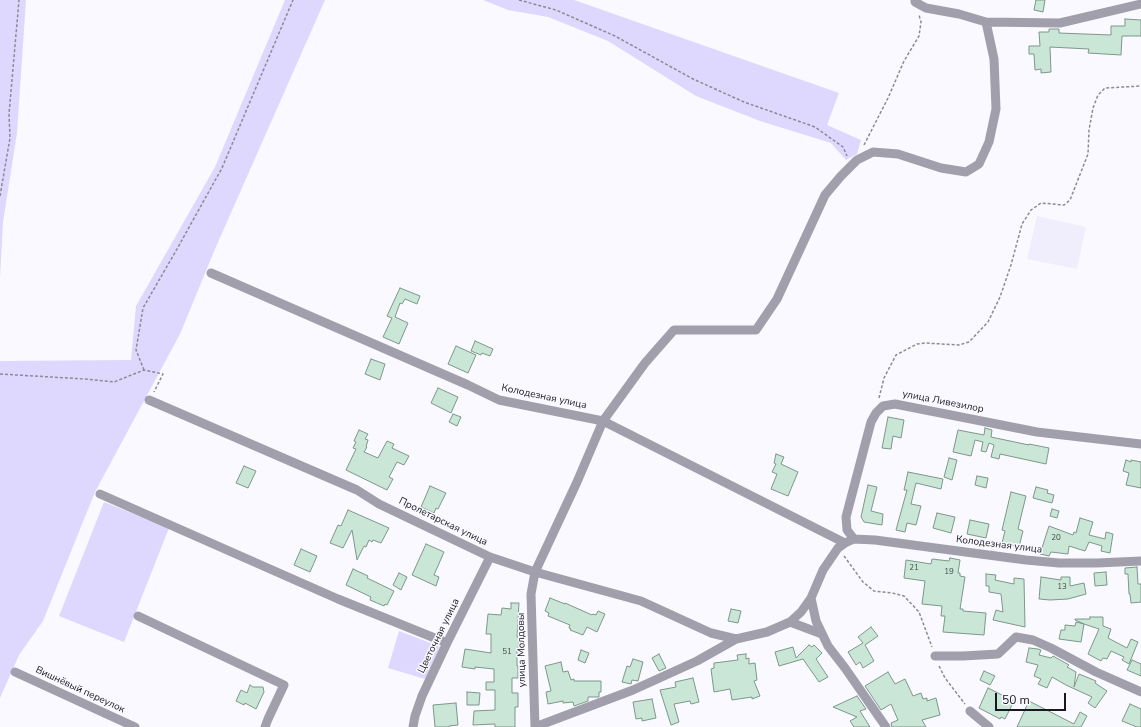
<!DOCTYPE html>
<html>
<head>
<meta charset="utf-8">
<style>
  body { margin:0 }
  #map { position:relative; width:1141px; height:727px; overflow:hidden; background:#faf9ff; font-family:"Nunito Sans",sans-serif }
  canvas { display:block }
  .scale { position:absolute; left:995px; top:693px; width:71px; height:18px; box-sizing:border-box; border:2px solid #191720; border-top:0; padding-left:5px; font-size:12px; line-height:14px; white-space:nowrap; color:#191720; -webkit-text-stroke:3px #faf9ff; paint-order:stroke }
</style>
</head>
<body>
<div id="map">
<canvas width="1141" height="727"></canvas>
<div class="scale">50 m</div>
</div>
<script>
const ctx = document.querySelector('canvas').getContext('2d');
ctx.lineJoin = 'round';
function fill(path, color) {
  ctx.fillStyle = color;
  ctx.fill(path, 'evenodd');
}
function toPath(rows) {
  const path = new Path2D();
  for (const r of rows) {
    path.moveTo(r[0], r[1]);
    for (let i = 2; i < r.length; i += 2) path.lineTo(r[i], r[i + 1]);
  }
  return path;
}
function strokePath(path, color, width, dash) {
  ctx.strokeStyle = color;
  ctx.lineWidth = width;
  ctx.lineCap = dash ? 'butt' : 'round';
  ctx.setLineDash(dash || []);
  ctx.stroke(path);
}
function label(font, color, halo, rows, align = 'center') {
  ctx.font = font + ' "Nunito Sans",sans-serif';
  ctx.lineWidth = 3;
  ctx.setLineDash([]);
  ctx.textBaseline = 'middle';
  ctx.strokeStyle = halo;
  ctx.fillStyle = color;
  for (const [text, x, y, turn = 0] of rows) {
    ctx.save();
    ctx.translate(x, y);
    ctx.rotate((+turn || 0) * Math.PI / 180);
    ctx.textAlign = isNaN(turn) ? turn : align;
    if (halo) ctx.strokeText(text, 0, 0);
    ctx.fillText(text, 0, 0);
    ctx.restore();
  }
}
fill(toPath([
  [1037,216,1086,227,1077,269,1027,259]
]), '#f0eefc');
fill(toPath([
  [0,0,26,0,17,133,3,222,0,278],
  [285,0,325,0,215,249,180,334,95,492,43,621,19,655,0,698,0,361,131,360,136,306,215,167],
  [483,0,574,0,839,93,827,125,861,140,857,154,846,160,831,143,760,121,696,96,608,41,548,17,508,10],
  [104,502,169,528,124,642,59,616],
  [399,631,441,647,425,679,388,668]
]), '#ded7fe');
const building = toPath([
  [1036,0,1045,0,1043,12,1034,10,1036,0],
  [1125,19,1141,20,1141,36,1122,36,1121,55,1088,53,1089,49,1050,47,1051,72,1041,73,1041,69,1035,70,1034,54,1029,54,1029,46,1040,46,1039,32,1049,32,1049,29,1059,29,1059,33,1111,35,1111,26,1125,26,1125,19],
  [400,288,420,296,417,304,405,299,402,304,400,303,395,317,408,323,399,344,383,337,392,318,387,316,400,288],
  [475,341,493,349,490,356,482,353,481,355,471,351,475,341],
  [456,346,476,355,468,373,448,364,456,346],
  [371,359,385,364,380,380,365,374,371,359],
  [438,388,458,397,451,413,431,403,438,388],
  [453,414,461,417,457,426,449,422,453,414],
  [888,417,904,420,901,438,893,436,891,449,882,448,888,417],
  [985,428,992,430,991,437,1029,445,1029,444,1049,448,1046,464,1000,454,999,459,991,457,994,445,989,443,986,452,981,451,983,442,975,440,971,456,953,452,958,430,984,435,985,428],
  [359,430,368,434,365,439,368,440,366,447,367,447,364,452,378,458,387,441,394,444,392,448,409,456,404,465,397,462,389,477,393,479,387,490,346,470,356,449,353,448,356,442,354,441,359,430],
  [776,454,784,457,781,464,798,472,788,496,771,489,777,474,772,472,776,464,774,463,776,454],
  [949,458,957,460,952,480,944,477,949,458],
  [1126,460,1131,462,1131,460,1141,462,1141,488,1126,485,1129,473,1123,471,1126,460],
  [244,466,256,471,248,488,236,483,244,466],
  [908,472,943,479,941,489,916,483,911,504,921,506,916,525,907,523,905,532,896,530,907,490,904,490,908,472],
  [977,476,988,478,986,488,975,485,977,476],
  [868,485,877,487,871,511,883,514,882,525,864,522,861,517,868,485],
  [430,486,446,493,438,509,436,508,434,513,421,507,430,486],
  [1036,487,1048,490,1047,493,1054,495,1052,503,1033,498,1036,487],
  [1011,492,1026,496,1018,529,1023,531,1019,547,1002,543,1005,531,1002,530,1011,492],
  [1052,509,1059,511,1057,518,1050,516,1052,509],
  [348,510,389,528,381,543,373,540,372,542,369,540,366,547,364,546,357,560,352,530,343,548,330,543,338,525,341,526,348,510],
  [937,513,955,517,951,533,933,528,937,513],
  [1080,518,1093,522,1089,535,1105,539,1106,532,1113,534,1110,553,1101,551,1102,546,1089,542,1085,551,1069,546,1068,554,1051,552,1049,556,1040,554,1049,526,1073,535,1074,532,1076,533,1080,518],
  [970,520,989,524,986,538,967,534,970,520],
  [426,544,444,552,434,575,439,577,436,586,412,575,426,544],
  [301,549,317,556,310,572,294,565,301,549],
  [950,558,960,560,958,573,960,573,960,576,965,577,960,609,963,609,963,611,986,613,984,635,943,632,945,616,941,616,942,606,922,604,925,581,904,578,906,560,931,564,932,559,949,561,950,558],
  [1137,567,1138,584,1141,584,1141,602,1131,603,1130,594,1129,594,1128,574,1125,574,1125,568,1137,567],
  [353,569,368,576,367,578,394,591,387,605,385,604,384,606,370,600,371,597,346,585,353,569],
  [1106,572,1107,585,1095,586,1094,573,1106,572],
  [399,573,407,577,401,590,393,585,399,573],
  [986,574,996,575,995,580,1014,584,1014,578,1024,579,1025,627,993,620,996,610,1003,612,1001,594,989,592,989,586,986,586,986,574],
  [1041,577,1061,580,1061,577,1070,577,1070,586,1084,583,1086,594,1068,599,1050,600,1039,599,1041,577],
  [550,598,565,604,565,603,592,615,593,614,596,615,598,611,605,614,597,632,587,627,583,635,570,630,571,629,569,628,570,625,548,616,549,613,545,611,550,598],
  [511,603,519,603,517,637,519,637,518,650,517,650,517,666,518,666,518,678,512,678,512,693,518,693,518,707,515,707,515,727,495,727,495,724,473,725,474,711,495,710,495,690,486,690,486,682,494,682,494,669,475,667,475,669,462,667,465,649,491,653,491,634,486,634,488,614,501,615,502,608,511,609,511,603],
  [731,609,741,611,738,623,728,621,731,609],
  [1090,617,1103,617,1103,626,1111,629,1108,638,1127,648,1131,639,1138,642,1129,664,1122,660,1124,657,1111,651,1107,659,1103,658,1101,661,1088,654,1099,629,1084,624,1081,642,1059,639,1061,630,1065,630,1065,625,1075,626,1076,622,1084,624,1075,620,1075,619,1090,619,1090,617],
  [871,627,878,636,865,645,874,661,863,668,860,662,856,665,848,652,863,643,858,637,871,627],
  [809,645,812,647,814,645,822,653,816,659,828,677,819,682,803,659,779,666,775,652,793,647,796,658,809,645],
  [1029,648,1038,649,1041,650,1039,655,1051,658,1053,656,1069,665,1067,667,1076,672,1074,687,1079,674,1096,681,1095,683,1107,691,1095,708,1088,703,1092,697,1066,685,1052,677,1047,688,1038,684,1041,679,1034,676,1038,665,1026,662,1029,648],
  [581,650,589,653,585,663,578,660,581,650],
  [659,654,666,668,659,671,652,658,659,654],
  [746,654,746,659,749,658,749,664,755,663,757,680,754,681,760,696,752,699,752,697,732,700,730,689,714,692,711,669,714,668,714,663,738,660,737,655,746,654],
  [633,659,643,662,638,681,632,680,631,684,622,682,627,666,630,667,633,659],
  [1132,660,1141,664,1141,676,1127,670,1132,660],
  [561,662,563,672,568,671,571,680,574,679,574,681,601,681,601,692,599,692,599,697,588,697,588,701,574,706,573,702,563,703,563,701,548,704,546,692,551,691,545,666,561,662],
  [984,671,995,676,990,685,980,680,984,671],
  [888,672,895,684,905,679,913,696,921,693,923,699,927,698,927,701,936,698,940,715,922,720,926,727,892,727,891,723,898,720,891,704,881,710,865,686,888,672],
  [693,678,699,702,691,704,690,701,674,704,679,722,671,725,660,690,676,687,675,682,693,678],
  [250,685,253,687,263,687,264,692,256,709,245,703,244,705,236,701,241,690,247,693,250,685],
  [988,688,1014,701,1005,719,1001,717,1000,719,979,708,988,688],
  [467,692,480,693,479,705,467,705,467,692],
  [857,696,866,709,860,711,870,727,854,727,850,721,857,717,833,707,857,696],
  [652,699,656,718,642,721,642,718,636,719,633,702,652,699],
  [1029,701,1074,724,1080,712,1087,716,1081,727,1017,727,1029,701],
  [456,703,458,725,449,726,449,727,435,727,433,705,456,703],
  [1130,704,1141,709,1141,727,1137,727,1122,721,1130,704]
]);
fill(building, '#cae6d7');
strokePath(building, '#7d9789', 1);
strokePath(toPath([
  [519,0,556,10,615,36,693,79,744,102,815,127,843,147,847,156],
  [864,145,888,98,904,61,919,36,921,22,919,15],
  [0,196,10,138,9,114,19,0],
  [144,370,136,350,143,308,177,249,222,168,293,0],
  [0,374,85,379,114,382,144,370,163,374,154,392],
  [879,398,884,378,896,355,917,344,925,343,959,345,969,342,988,322,1000,297,1011,265,1022,224,1031,210,1041,203,1064,205,1070,200,1088,154,1089,130,1093,108,1098,95,1105,88,1141,86],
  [844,556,863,582,874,591,892,593,904,596,919,612,932,647],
  [939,666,945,678,965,704]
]), '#8c8b92', 1.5, [3, 2]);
strokePath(toPath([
  [915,0,915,2,926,8,959,14,986,22,1060,23,1141,4],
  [211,273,468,385,499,400,603,421,845,543],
  [149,400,357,490,379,504,490,557,535,572,641,601,711,633,736,639,767,632,790,622,801,612,811,598],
  [100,494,338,599,447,643],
  [854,539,847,530,846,517,871,422,876,413,883,406,895,404,1037,432,1141,444],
  [138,616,284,685,268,719,265,727],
  [790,622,822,634],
  [935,656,963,656,998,654,1016,637,1033,640,1051,648,1096,672,1141,692],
  [15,672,135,727],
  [970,711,989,727],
  [413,727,415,716,422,696,447,643,490,557],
  [535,727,531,594,535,572,577,482,603,421,645,363,674,330,756,330,777,299,825,195,841,176,857,160,873,152,898,154,941,168,966,172,979,164,989,142,996,109,994,59,986,22],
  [535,727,633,690,697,661,736,639],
  [886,727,845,668,828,646,816,621,811,598,823,570,838,548,845,543,854,539,875,540,1026,560,1059,563,1097,563,1141,561]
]), '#a19fab', 9);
label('8px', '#454b4e', null, [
  ["20",1056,538],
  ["21",914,568],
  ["19",949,572],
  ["13",1062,587],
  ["51",507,652]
]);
label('10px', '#191720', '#faf9ff', [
  ["Колодезная улица",544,397,12],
  ["улица Ливезилор",943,402,11],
  ["Пролетарская улица",443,522,26],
  ["Колодезная улица",999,545,7],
  ["Цветочная улица",439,636,-64],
  ["улица Молдовы",522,650,-91],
  ["Вишнёвый переулок",80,690,25]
]);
</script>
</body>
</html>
